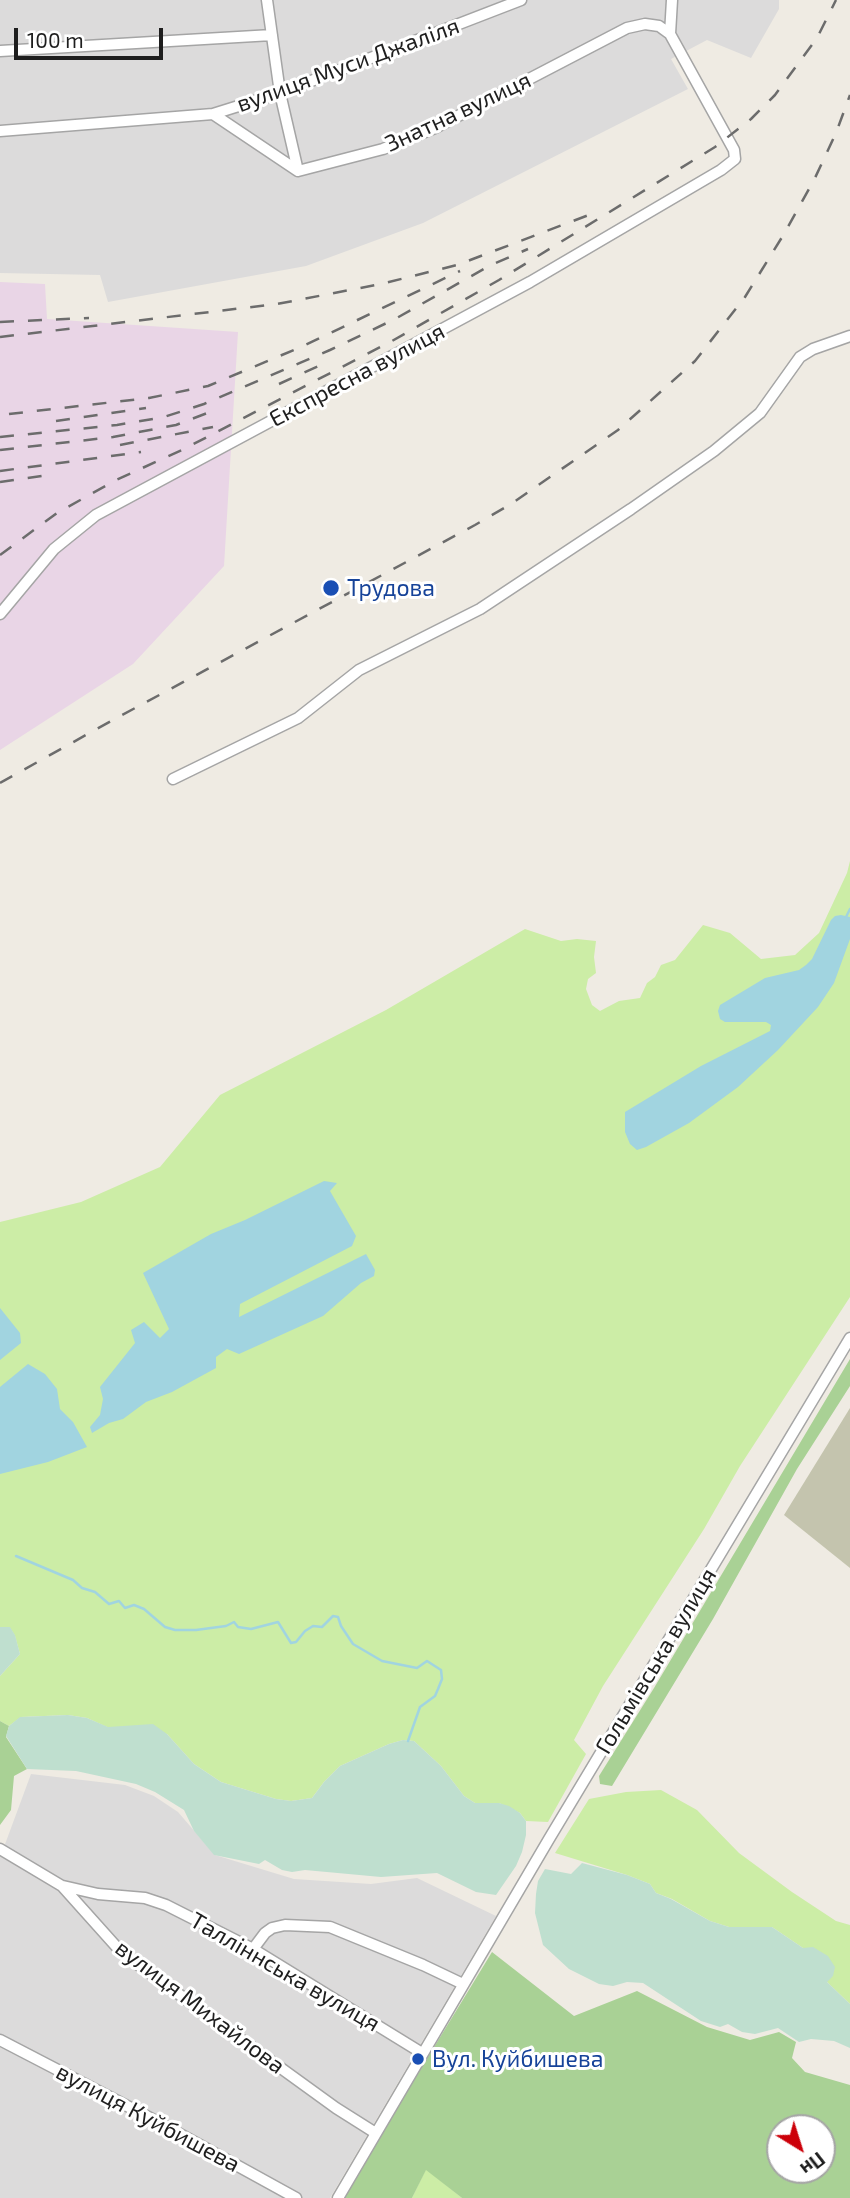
<!DOCTYPE html>
<html>
<head>
<meta charset="utf-8">
<style>
  body { margin:0 }
  #map { position:relative; width:850px; height:2198px; overflow:hidden; background:#efebe3; font-family:"Exo 2",sans-serif }
  canvas { display:block }
  .north { position:absolute; left:766px; top:2114px; width:70px; height:70px; box-sizing:border-box; background:#fff; border:2px solid #a5a5a5; border-radius:50%; rotate:142deg; font-size:19px; font-weight:700; line-height:28px; text-align:center; color:#1e1e1e }
  .north::after { content:''; display:block; margin:auto; width:24px; height:32px; background:#cc0009; clip-path:polygon(50% 0,100% 100%,50% 72%,0 100%) }
  .scale { position:absolute; left:14px; top:28px; width:149px; height:32px; box-sizing:border-box; border:4px solid #1e1e1e; border-top:0; padding-left:9px; font-size:21px; line-height:24px; white-space:nowrap; color:#1e1e1e; -webkit-text-stroke:5px #fff; paint-order:stroke }
</style>
</head>
<body>
<div id="map">
<canvas width="850" height="2198"></canvas>
<div class="north">Пн</div>
<div class="scale">100 m</div>
</div>
<script>
const ctx = document.querySelector('canvas').getContext('2d');
ctx.lineJoin = 'round';
function fill(path, color) {
  ctx.fillStyle = color;
  ctx.fill(path, 'evenodd');
}
function toPath(rows) {
  const path = new Path2D();
  for (const r of rows) {
    path.moveTo(r[0], r[1]);
    for (let i = 2; i < r.length; i += 2) path.lineTo(r[i], r[i + 1]);
  }
  return path;
}
function strokePath(path, color, width, dash) {
  ctx.strokeStyle = color;
  ctx.lineWidth = width;
  ctx.lineCap = dash ? 'butt' : 'round';
  ctx.setLineDash(dash || []);
  ctx.stroke(path);
}
function label(font, color, halo, rows, align = 'center') {
  ctx.font = font + ' "Exo 2",sans-serif';
  ctx.lineWidth = 6;
  ctx.setLineDash([]);
  ctx.textBaseline = 'middle';
  ctx.strokeStyle = halo;
  ctx.fillStyle = color;
  for (const [text, x, y, turn = 0] of rows) {
    ctx.save();
    ctx.translate(x, y);
    ctx.rotate((+turn || 0) * Math.PI / 180);
    ctx.textAlign = isNaN(turn) ? turn : align;
    if (halo) ctx.strokeText(text, 0, 0);
    ctx.fillText(text, 0, 0);
    ctx.restore();
  }
}
fill(toPath([
  [0,0,779,0,779,9,751,58,707,40,671,59,688,89,423,223,306,266,108,302,100,275,0,273],
  [31,1774,125,1785,154,1796,178,1812,215,1855,294,1879,371,1884,417,1878,496,1916,330,2198,0,2198,0,1845,4,1847]
]), '#dcdbdb');
fill(toPath([
  [0,282,45,284,47,319,238,332,224,566,133,664,0,750]
]), '#e9d5e6');
fill(toPath([
  [850,1408,850,1568,784,1515]
]), '#c4c4ae');
fill(toPath([
  [850,861,850,1297,740,1466,704,1529,603,1686,574,1740,586,1754,548,1822,526,1821,520,1813,499,1803,475,1803,464,1796,441,1766,414,1741,403,1740,389,1744,340,1766,324,1782,312,1798,291,1801,276,1799,221,1782,194,1764,167,1734,107,1727,87,1718,68,1715,21,1717,9,1726,0,1721,0,1676,20,1654,15,1636,10,1628,0,1627,0,1222,81,1202,160,1167,220,1095,386,1010,525,929,561,941,577,939,596,941,594,957,596,973,588,979,586,989,592,1005,600,1011,619,1001,640,998,647,983,655,977,661,965,675,960,703,925,730,933,761,959,795,955,819,933,847,873],
  [661,1790,697,1810,739,1853,792,1892,836,1921,850,1925,850,2004,827,1982,803,1948,772,1927,729,1927,710,1921,672,1899,656,1893,650,1884,627,1875,555,1853,589,1799,626,1792],
  [426,2169,462,2198,412,2198]
]), '#cceda6');
fill(toPath([
  [850,1359,850,1386,797,1469,713,1619,612,1786,600,1784,599,1776,654,1688],
  [0,1721,9,1726,6,1737,27,1769,14,1776,11,1810,0,1825],
  [492,1952,574,2016,637,1991,707,2027,750,2040,779,2032,796,2042,792,2058,805,2072,850,2085,850,2198,462,2198,426,2170,412,2198,342,2198],
  [780,2128,822,2128,822,2170,780,2170]
]), '#a9d195');
fill(toPath([
  [0,1627,10,1627,15,1635,20,1654,0,1676],
  [68,1715,87,1718,108,1727,153,1724,167,1734,194,1764,221,1782,276,1799,291,1801,312,1798,324,1782,340,1766,389,1744,403,1740,414,1741,441,1766,464,1796,475,1803,499,1803,509,1806,520,1813,526,1821,526,1835,522,1852,516,1866,496,1895,476,1892,437,1873,381,1877,305,1870,292,1872,282,1870,265,1860,259,1864,214,1855,194,1831,184,1810,155,1792,136,1784,76,1771,27,1769,6,1736,9,1726,20,1717],
  [582,1863,627,1875,650,1884,656,1893,671,1899,710,1921,729,1927,772,1927,803,1948,813,1947,828,1956,835,1967,833,1976,827,1982,850,2004,850,2048,834,2041,811,2039,799,2042,778,2028,755,2034,742,2032,728,2024,720,2027,701,2021,643,1983,627,1982,613,1986,599,1984,569,1969,543,1945,535,1913,536,1894,538,1881,545,1869,571,1874]
]), '#bfdfcf');
fill(toPath([
  [841,915,850,917,850,939,834,983,818,1007,778,1050,738,1087,689,1123,646,1147,637,1150,630,1144,625,1132,625,1112,701,1066,770,1031,771,1025,766,1022,725,1022,720,1019,718,1011,720,1005,765,978,799,970,806,965,812,959,831,920,835,916],
  [324,1181,337,1183,330,1191,356,1236,352,1246,240,1304,239,1317,366,1254,375,1270,374,1276,361,1283,323,1316,239,1354,227,1349,216,1357,216,1368,172,1392,146,1402,123,1419,109,1423,92,1433,90,1427,100,1415,103,1399,100,1387,135,1343,131,1330,144,1322,160,1338,169,1329,143,1273,211,1234,245,1220],
  [0,1308,20,1333,21,1343,0,1360],
  [28,1364,45,1374,57,1389,60,1409,73,1422,87,1447,48,1462,0,1474,0,1387]
]), '#a1d4e0');
strokePath(toPath([
  [846,917,850,909],
  [16,1556,73,1580,82,1588,95,1592,109,1604,119,1601,125,1608,134,1605,144,1609,165,1627,175,1630,196,1630,226,1626,234,1622,238,1627,251,1629,278,1622,291,1643,296,1642,305,1631,313,1626,322,1627,333,1616,338,1617,341,1626,353,1644,382,1661,417,1668,427,1661,441,1670,442,1679,438,1689,435,1696,420,1707,408,1741]
]), '#a1d4e0', 2.5);
const street = toPath([
  [267,0,280,93,298,171],
  [670,34,672,0],
  [0,51,272,35],
  [213,114,280,93,521,0],
  [0,131,213,114,298,171,383,149,435,128,627,28,645,24,659,26,670,34,734,150,735,159,721,170,530,282,96,515,54,549,0,614],
  [173,779,298,718,359,670,480,609,631,509,714,451,760,413,800,357,813,349,850,336],
  [0,1849,62,1886,122,1953,336,2108,374,2132],
  [63,1886,98,1894,145,1898,166,1905,253,1949,422,2053],
  [253,1949,265,1933,272,1928,285,1925,330,1927,423,1965,463,1984],
  [0,2040,158,2122,296,2198],
  [338,2198,549,1839,850,1338]
]);
strokePath(street, '#a5a5a5', 13);
strokePath(street, '#fff', 10);
strokePath(toPath([
  [0,322,89,318],
  [0,337,277,304,381,284,457,265,594,213],
  [279,384,323,364],
  [9,414,149,398,208,386,301,347,460,271],
  [56,421,146,408],
  [0,437,117,425,164,417,204,404,330,350,395,319,491,265,528,249],
  [120,445,213,427],
  [0,450,113,437,176,425,210,412],
  [0,471,141,452],
  [0,482,55,474],
  [0,555,57,513,116,480,182,450,392,341,499,280,715,147,751,119,775,95,817,38,836,0],
  [0,783,111,721,475,525,511,504,618,430,695,361,745,297,784,234,814,180,836,133,850,95]
]), '#6c6c6c', 2.5, [14, 14]);
for (const [x, y, r, color] of [
  [331,588,9,"#1a4fb4"],
  [418,2059,7,"#1a4fb4"]
]) {
  const dot = new Path2D();
  dot.arc(x, y, r, 0, 2 * Math.PI);
  ctx.fillStyle = color;
  ctx.fill(dot);
  strokePath(dot, '#fff', 2.5);
}
label('23px', '#1e1e1e', '#fff', [
  ["вулиця Муси Джаліля",348,65,-20],
  ["Знатна вулиця",458,112,-25],
  ["Експресна вулиця",357,375,-28],
  ["Гольмівська вулиця",656,1661,-59],
  ["Талліннська вулиця",285,1972,30],
  ["вулиця Михайлова",200,2007,37],
  ["вулиця Куйбишева",148,2118,28]
]);
label('23px', '#164399', '#fff', [
  ["Трудова",347,588],
  ["Вул. Куйбишева",432,2059]
], 'left');
</script>
</body>
</html>
